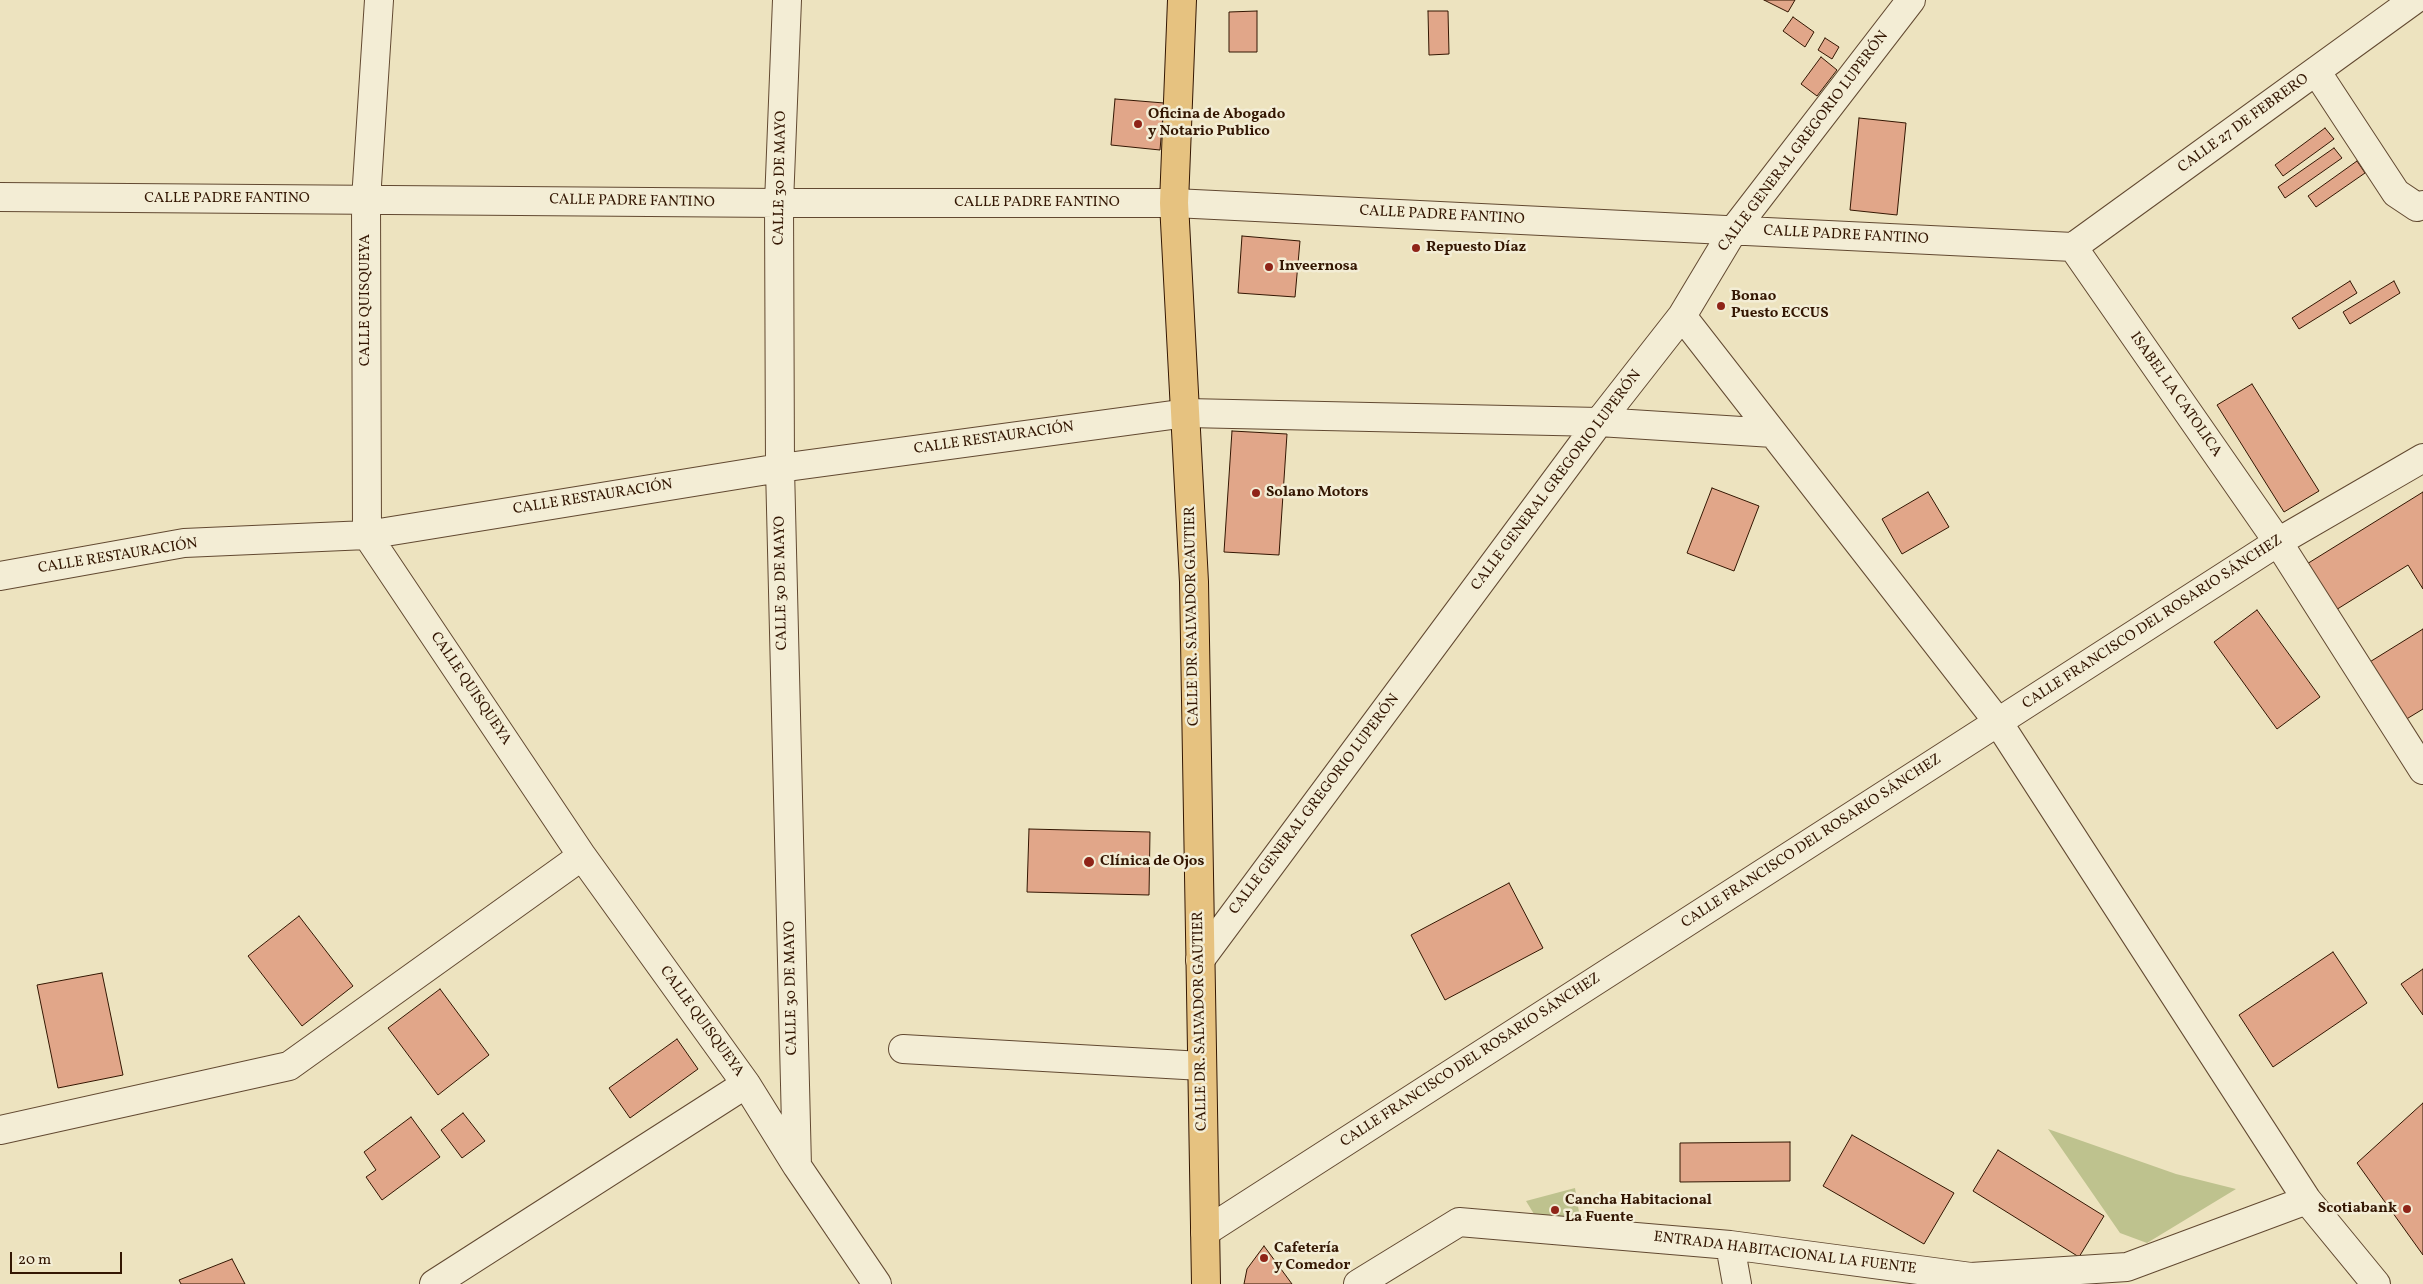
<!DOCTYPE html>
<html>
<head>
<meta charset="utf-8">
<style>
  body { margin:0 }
  #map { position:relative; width:2423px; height:1284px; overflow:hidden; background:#ede3bf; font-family:Vollkorn,serif }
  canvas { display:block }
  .scale { position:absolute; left:10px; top:1252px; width:112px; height:22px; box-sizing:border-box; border:2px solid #331602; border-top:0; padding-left:6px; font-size:15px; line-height:18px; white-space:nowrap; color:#331602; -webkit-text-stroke:4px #f3edd5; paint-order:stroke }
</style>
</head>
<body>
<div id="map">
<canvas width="2423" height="1284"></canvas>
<div class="scale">20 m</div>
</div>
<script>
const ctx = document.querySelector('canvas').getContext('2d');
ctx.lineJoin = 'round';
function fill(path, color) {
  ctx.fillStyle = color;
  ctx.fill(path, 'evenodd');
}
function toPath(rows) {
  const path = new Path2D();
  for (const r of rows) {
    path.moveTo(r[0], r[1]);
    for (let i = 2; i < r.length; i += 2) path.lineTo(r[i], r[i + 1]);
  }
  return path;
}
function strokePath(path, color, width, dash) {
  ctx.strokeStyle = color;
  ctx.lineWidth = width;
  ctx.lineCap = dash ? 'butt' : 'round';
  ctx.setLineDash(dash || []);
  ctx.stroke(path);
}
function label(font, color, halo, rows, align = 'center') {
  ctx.font = font + ' Vollkorn,serif';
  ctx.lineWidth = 5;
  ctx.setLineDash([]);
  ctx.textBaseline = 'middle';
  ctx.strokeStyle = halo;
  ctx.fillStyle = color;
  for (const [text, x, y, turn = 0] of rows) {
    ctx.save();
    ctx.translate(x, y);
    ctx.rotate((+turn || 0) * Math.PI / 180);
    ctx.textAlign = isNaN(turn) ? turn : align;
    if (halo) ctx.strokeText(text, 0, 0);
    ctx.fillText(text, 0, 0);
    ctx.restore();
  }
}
fill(toPath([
  [2048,1129,2176,1174,2236,1189,2147,1243,2120,1233],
  [1575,1188,1581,1224,1537,1219,1526,1201]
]), '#bec28e');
const building = toPath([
  [1764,0,1795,0,1788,12,1764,0],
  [1257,11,1257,52,1229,52,1229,12,1257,11],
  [1428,11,1448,11,1449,54,1429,55,1428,11],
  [1793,17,1814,32,1805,47,1783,31,1793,17],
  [1825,38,1839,47,1832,59,1818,50,1825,38],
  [1821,57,1837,70,1817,96,1801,84,1821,57],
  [1115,99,1164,103,1160,150,1111,145,1115,99],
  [1859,118,1906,123,1897,215,1850,210,1859,118],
  [2325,128,2334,139,2283,176,2275,165,2325,128],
  [2334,148,2342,158,2285,198,2278,187,2334,148],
  [2357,161,2365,173,2316,207,2308,196,2357,161],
  [1242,236,1300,241,1295,297,1238,293,1242,236],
  [2350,281,2357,293,2299,329,2292,318,2350,281],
  [2394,281,2400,293,2350,324,2343,312,2394,281],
  [2252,384,2319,491,2284,512,2217,405,2252,384],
  [1232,431,1287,434,1279,555,1224,552,1232,431],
  [1712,488,1759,506,1734,571,1687,553,1712,488],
  [1928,492,1949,527,1902,554,1882,519,1928,492],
  [2423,492,2423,589,2408,565,2331,613,2302,567,2423,492],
  [2257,610,2320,697,2277,729,2214,642,2257,610],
  [2423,629,2423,709,2395,726,2360,668,2423,629],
  [1029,829,1150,832,1149,895,1027,892,1029,829],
  [1509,883,1543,948,1445,1000,1411,935,1509,883],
  [299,916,353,986,302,1026,248,956,299,916],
  [2333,952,2367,1003,2273,1067,2239,1015,2333,952],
  [2423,969,2423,1015,2401,984,2423,969],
  [102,973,123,1075,58,1088,37,985,102,973],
  [440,989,489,1055,438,1095,388,1028,440,989],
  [677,1039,698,1069,630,1118,609,1088,677,1039],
  [2423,1103,2423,1255,2357,1163,2423,1103],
  [463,1113,485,1141,462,1158,441,1130,463,1113],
  [411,1117,440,1157,382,1200,366,1177,376,1170,364,1152,411,1117],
  [1852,1135,1954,1193,1924,1244,1823,1186,1852,1135],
  [1790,1142,1790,1181,1680,1182,1680,1143,1790,1142],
  [1998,1150,2104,1216,2079,1257,1973,1191,1998,1150],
  [1264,1246,1292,1284,1244,1284,1247,1269,1264,1246],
  [232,1259,245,1284,181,1284,179,1280,232,1259]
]);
fill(building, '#e1a689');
strokePath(building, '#331602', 1);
const minor = toPath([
  [379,0,366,200,367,535,582,856,746,1084,797,1166,877,1284],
  [787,0,779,203,780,468,797,1166],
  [2316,71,2396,193,2417,207,2423,205],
  [0,197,779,203,1174,203,2073,247],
  [2073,247,2278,542,2423,770],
  [2073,247,2414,0],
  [1682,316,1998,722,2307,1200,2376,1284],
  [0,576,184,543,367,535,780,468,1187,413,1599,422,1773,433],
  [1200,960,1599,422,1682,316,1733,231,1911,0],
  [903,1049,1202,1066],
  [0,1130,289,1066,582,856],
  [1205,1232,2278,542,2423,458],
  [1730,1245,1737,1284],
  [434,1284,746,1084],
  [1358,1284,1459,1222,1730,1245,1971,1277,2127,1267,2307,1200]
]);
const major = toPath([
  [1182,0,1174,203,1194,582,1206,1284]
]);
strokePath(minor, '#624931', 30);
strokePath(major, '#331602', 30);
strokePath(minor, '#f3edd5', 28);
strokePath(major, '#e6c280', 28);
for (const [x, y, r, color] of [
  [1138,124,5,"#8f2418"],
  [1416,248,5,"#8f2418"],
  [1269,267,5,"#8f2418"],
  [1721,306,5,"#8f2418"],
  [1256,493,5,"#8f2418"],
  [1089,862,6,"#8f2418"],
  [2407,1209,5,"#8f2418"],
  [1555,1210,5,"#8f2418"],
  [1264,1258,5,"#8f2418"]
]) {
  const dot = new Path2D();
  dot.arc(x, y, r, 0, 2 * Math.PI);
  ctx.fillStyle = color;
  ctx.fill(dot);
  strokePath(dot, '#f3edd5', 2);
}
label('bold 15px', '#331602', '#f3edd5', [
  ["Oficina de Abogado",1148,115],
  ["y Notario Publico",1148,132],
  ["Repuesto Díaz",1426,248],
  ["Inveernosa",1279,267],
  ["Bonao",1731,297],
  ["Puesto ECCUS",1731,314],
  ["Solano Motors",1266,493],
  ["Clínica de Ojos",1100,862],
  ["Cancha Habitacional",1565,1201],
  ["La Fuente",1565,1218],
  ["Scotiabank",2397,1209,"right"],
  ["Cafetería",1274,1249],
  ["y Comedor",1274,1266]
], 'left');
label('15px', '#331602', '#f3edd5', [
  ["CALLE 27 DE FEBRERO",2244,124,-36],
  ["CALLE GENERAL GREGORIO LUPERÓN",1804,142,-53],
  ["CALLE 30 DE MAYO",781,178,-89],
  ["CALLE PADRE FANTINO",227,199],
  ["CALLE PADRE FANTINO",632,202,1],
  ["CALLE PADRE FANTINO",1037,203],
  ["CALLE PADRE FANTINO",1442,216,3],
  ["CALLE PADRE FANTINO",1846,236,3],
  ["CALLE QUISQUEYA",366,300,-90],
  ["ISABEL LA CATOLICA",2175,395,55],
  ["CALLE RESTAURACIÓN",994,439,-8],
  ["CALLE GENERAL GREGORIO LUPERÓN",1557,481,-53],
  ["CALLE RESTAURACIÓN",593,498,-9],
  ["CALLE RESTAURACIÓN",118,557,-9],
  ["CALLE 30 DE MAYO",782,583,-91],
  ["CALLE DR. SALVADOR GAUTIER",1193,616,-91],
  ["CALLE FRANCISCO DEL ROSARIO SÁNCHEZ",2153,623,-33],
  ["CALLE QUISQUEYA",470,689,56],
  ["CALLE GENERAL GREGORIO LUPERÓN",1315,805,-53],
  ["CALLE FRANCISCO DEL ROSARIO SÁNCHEZ",1812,842,-33],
  ["CALLE 30 DE MAYO",792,988,-91],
  ["CALLE DR. SALVADOR GAUTIER",1201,1021,-91],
  ["CALLE QUISQUEYA",701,1022,54],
  ["CALLE FRANCISCO DEL ROSARIO SÁNCHEZ",1471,1061,-33],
  ["ENTRADA HABITACIONAL LA FUENTE",1785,1254,7]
]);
</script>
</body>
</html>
